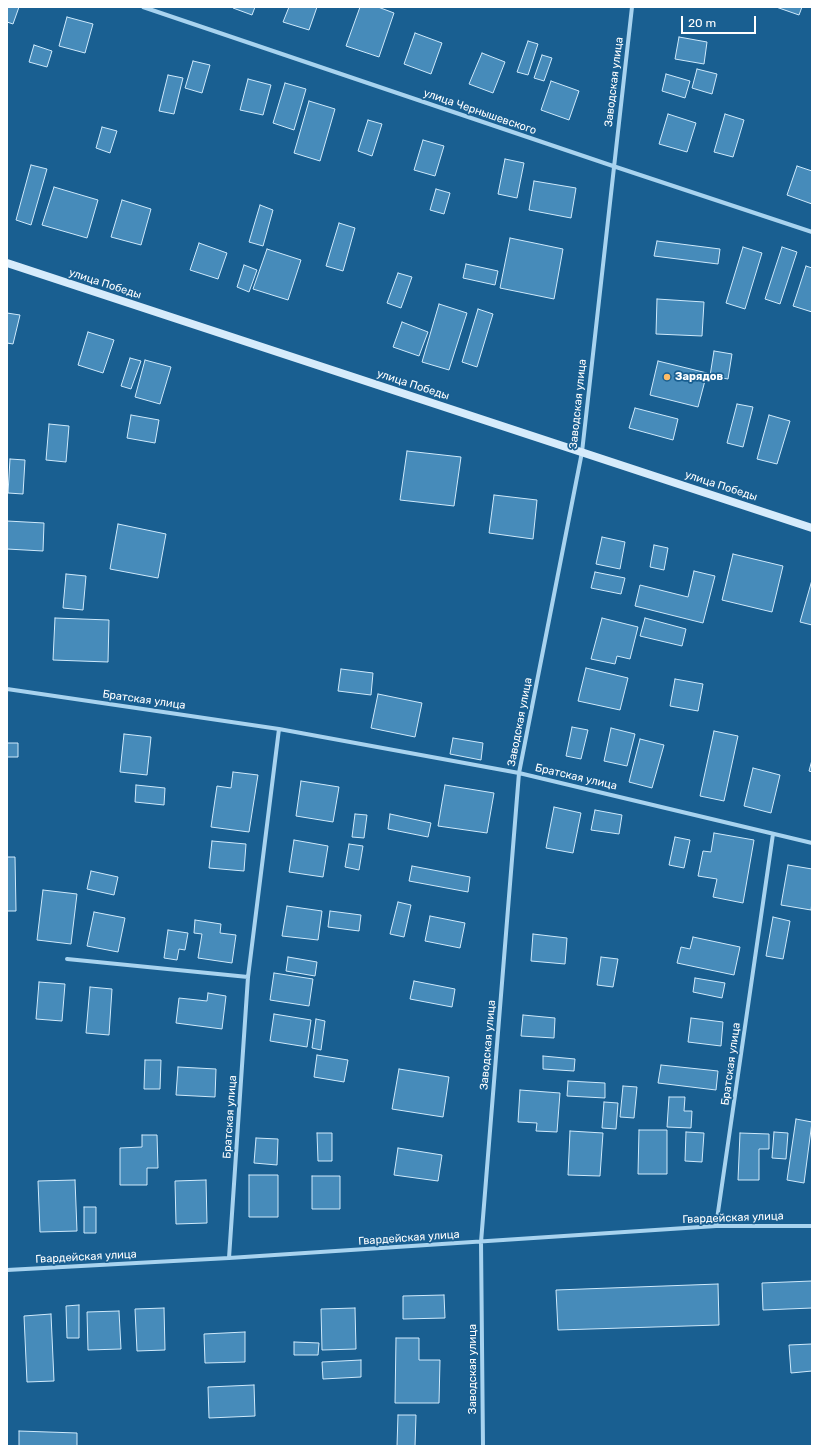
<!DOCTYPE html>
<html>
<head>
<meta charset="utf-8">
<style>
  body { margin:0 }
  #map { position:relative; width:819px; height:1453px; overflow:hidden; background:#195f91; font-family:Rubik,sans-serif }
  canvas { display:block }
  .frame { position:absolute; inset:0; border:8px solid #fff; pointer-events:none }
  .scale { position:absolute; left:681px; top:16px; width:75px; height:18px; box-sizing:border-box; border:2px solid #fff; border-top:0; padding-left:5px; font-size:12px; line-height:14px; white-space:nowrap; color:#fff; -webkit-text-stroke:3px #195f91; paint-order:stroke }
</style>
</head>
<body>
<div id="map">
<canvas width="819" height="1453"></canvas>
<div class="frame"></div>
<div class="scale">20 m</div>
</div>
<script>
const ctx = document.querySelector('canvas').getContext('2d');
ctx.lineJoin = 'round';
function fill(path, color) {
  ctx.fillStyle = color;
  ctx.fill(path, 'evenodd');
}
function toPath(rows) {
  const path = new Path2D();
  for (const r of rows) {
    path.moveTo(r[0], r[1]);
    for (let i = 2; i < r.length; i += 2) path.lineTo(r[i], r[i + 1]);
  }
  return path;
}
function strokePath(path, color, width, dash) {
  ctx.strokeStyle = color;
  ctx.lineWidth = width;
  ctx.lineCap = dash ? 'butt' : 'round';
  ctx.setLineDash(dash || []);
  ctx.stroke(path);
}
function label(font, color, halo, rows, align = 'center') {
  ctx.font = font + ' Rubik,sans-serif';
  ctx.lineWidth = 3.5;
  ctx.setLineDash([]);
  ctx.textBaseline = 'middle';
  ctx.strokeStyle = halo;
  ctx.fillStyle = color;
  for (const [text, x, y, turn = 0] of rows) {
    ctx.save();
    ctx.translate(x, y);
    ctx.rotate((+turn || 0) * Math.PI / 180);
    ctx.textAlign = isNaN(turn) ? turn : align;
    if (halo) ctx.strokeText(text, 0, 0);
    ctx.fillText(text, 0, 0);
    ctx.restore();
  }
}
const building = toPath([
  [7,7,19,7,13,24,7,22,7,7],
  [234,7,255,7,252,15,233,8,234,7],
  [289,7,317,7,309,30,283,22,289,7],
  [360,7,378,7,394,13,379,57,346,46,360,7],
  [776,7,802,7,799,15,776,7],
  [67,17,93,24,85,53,59,46,67,17],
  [415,33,442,43,431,74,404,64,415,33],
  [679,37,707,42,704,64,675,59,679,37],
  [528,41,538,44,528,75,517,72,528,41],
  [34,45,52,51,47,67,29,62,34,45],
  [482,53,505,62,493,93,469,84,482,53],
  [542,55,552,58,544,81,534,78,542,55],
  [193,61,210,65,202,93,185,88,193,61],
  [697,69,717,74,712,94,692,88,697,69],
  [666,74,690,81,685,98,662,91,666,74],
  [168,75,183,78,174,114,159,111,168,75],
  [248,79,271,85,263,115,240,110,248,79],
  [551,81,579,91,569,120,541,110,551,81],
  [285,83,306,89,294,130,273,123,285,83],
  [309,101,335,109,320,161,294,153,309,101],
  [668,114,696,123,687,152,659,144,668,114],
  [725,114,744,120,733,157,714,152,725,114],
  [368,120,382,124,372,156,358,151,368,120],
  [102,127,117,131,110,153,96,148,102,127],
  [423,140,444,146,435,176,414,170,423,140],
  [505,159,524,163,517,198,498,194,505,159],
  [31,165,47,169,31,225,16,220,31,165],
  [797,166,812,171,812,204,787,195,797,166],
  [534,181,576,188,571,218,529,210,534,181],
  [54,187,98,200,87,238,42,225,54,187],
  [436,189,450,193,444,214,430,210,436,189],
  [122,200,151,209,141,245,111,237,122,200],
  [260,205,273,210,263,246,249,242,260,205],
  [339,223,355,228,343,271,326,266,339,223],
  [510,238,563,249,554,299,500,288,510,238],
  [657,241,720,249,718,264,654,256,657,241],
  [199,243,227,253,218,279,190,270,199,243],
  [743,247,762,253,745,309,726,303,743,247],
  [782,247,797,252,780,304,765,299,782,247],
  [267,249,301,260,288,300,253,289,267,249],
  [466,264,498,271,495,285,463,278,466,264],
  [244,265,257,270,249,292,237,287,244,265],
  [806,266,812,268,812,312,793,306,806,266],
  [398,273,412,277,401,308,387,303,398,273],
  [657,299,704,302,702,336,656,334,657,299],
  [439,304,467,313,449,370,422,362,439,304],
  [478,309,493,314,477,367,462,362,478,309],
  [7,313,20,315,13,344,7,343,7,313],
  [402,322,428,332,419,356,393,347,402,322],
  [88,332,114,340,103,373,78,365,88,332],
  [714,351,732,354,728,379,710,376,714,351],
  [130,358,141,361,131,389,121,386,130,358],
  [145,360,171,367,160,404,135,397,145,360],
  [658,361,707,373,698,407,650,395,658,361],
  [737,404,753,407,743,447,727,443,737,404],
  [635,408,678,419,673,440,629,428,635,408],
  [131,415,159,420,155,443,127,438,131,415],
  [769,415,790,421,777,464,757,459,769,415],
  [49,424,69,426,66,462,46,460,49,424],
  [407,451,461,457,454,506,400,500,407,451],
  [10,459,25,460,23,494,8,493,10,459],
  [494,495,537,500,533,539,489,533,494,495],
  [7,521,44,523,43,551,7,549,7,521],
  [118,524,166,534,158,578,110,569,118,524],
  [602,537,625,542,620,569,596,564,602,537],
  [654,545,668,548,664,570,650,567,654,545],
  [733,554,783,566,772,612,722,600,733,554],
  [694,571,715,576,703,623,635,606,640,585,688,597,694,571],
  [595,572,625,578,621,594,591,588,595,572],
  [66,574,86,576,83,610,63,608,66,574],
  [812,580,812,625,800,622,812,580],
  [55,618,109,620,108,662,53,660,55,618],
  [602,618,638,627,630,659,617,656,615,664,591,659,602,618],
  [645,618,686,629,682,646,640,636,645,618],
  [586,668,628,678,620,710,578,701,586,668],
  [341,669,373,673,371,695,338,691,341,669],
  [675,679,703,684,698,711,670,706,675,679],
  [378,694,422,703,415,737,371,728,378,694],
  [572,727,588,730,581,759,566,756,572,727],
  [611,728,635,734,627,766,604,761,611,728],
  [714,731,738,736,724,801,700,796,714,731],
  [124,734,151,737,147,775,120,772,124,734],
  [453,738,483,743,481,760,450,754,453,738],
  [640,739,664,745,652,788,629,782,640,739],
  [7,743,18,743,18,757,7,757,7,743],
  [812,760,812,772,809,771,812,760],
  [753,768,780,775,771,813,744,806,753,768],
  [233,772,258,775,249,832,211,827,217,786,231,788,233,772],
  [301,781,339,787,333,822,296,816,301,781],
  [136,785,165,788,164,805,135,802,136,785],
  [445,785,494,793,487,833,438,826,445,785],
  [554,807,581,813,573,853,546,848,554,807],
  [595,810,622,815,619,834,591,830,595,810],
  [355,814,367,815,364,838,352,837,355,814],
  [390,814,431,823,428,837,388,829,390,814],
  [714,833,754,840,743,903,713,897,717,879,698,876,703,851,711,852,714,833],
  [675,837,690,840,684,868,669,865,675,837],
  [294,840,328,846,323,877,289,872,294,840],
  [212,841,246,844,244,871,209,868,212,841],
  [349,844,363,846,359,870,345,867,349,844],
  [7,857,15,857,16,911,7,911,7,857],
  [788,865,812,869,812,902,811,910,781,905,788,865],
  [412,866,470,877,468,892,409,881,412,866],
  [91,871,118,877,114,895,87,889,91,871],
  [43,890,77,894,71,944,37,940,43,890],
  [398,902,411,905,404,937,390,934,398,902],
  [287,906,322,911,318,940,282,936,287,906],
  [330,911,361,915,359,931,328,927,330,911],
  [94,912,125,918,118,952,87,946,94,912],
  [430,916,465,923,460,948,425,941,430,916],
  [773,917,790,921,783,959,766,956,773,917],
  [195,920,221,924,220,933,236,935,232,963,198,958,202,934,194,933,195,920],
  [168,930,188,933,185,950,179,949,177,960,164,958,168,930],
  [533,934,567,938,565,964,531,961,533,934],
  [693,937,740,947,734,975,677,963,681,947,690,949,693,937],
  [288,957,317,962,315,976,286,971,288,957],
  [601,957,618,959,613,987,597,985,601,957],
  [274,973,313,979,309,1006,270,1000,274,973],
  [695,978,725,983,722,998,693,992,695,978],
  [414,981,455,989,452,1007,410,999,414,981],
  [39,982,65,984,62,1021,36,1019,39,982],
  [90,987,112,989,109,1035,86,1033,90,987],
  [208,993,226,996,222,1029,176,1023,179,998,207,1001,208,993],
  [274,1014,311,1020,307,1047,270,1041,274,1014],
  [523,1015,555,1018,554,1038,521,1036,523,1015],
  [691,1018,723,1022,721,1046,688,1042,691,1018],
  [316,1019,325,1021,321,1050,312,1048,316,1019],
  [317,1055,348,1060,344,1082,314,1077,317,1055],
  [543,1056,575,1059,574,1071,543,1069,543,1056],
  [145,1060,161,1060,160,1089,144,1089,145,1060],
  [661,1065,718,1071,716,1090,658,1083,661,1065],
  [178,1067,216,1069,215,1097,176,1095,178,1067],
  [399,1069,449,1077,443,1117,392,1109,399,1069],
  [568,1081,605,1083,605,1098,567,1096,568,1081],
  [623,1086,637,1087,634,1118,620,1117,623,1086],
  [520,1090,560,1093,557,1132,536,1131,537,1123,518,1122,520,1090],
  [669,1097,685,1097,684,1111,692,1111,691,1128,667,1127,669,1097],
  [604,1102,618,1103,616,1129,602,1128,604,1102],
  [796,1119,812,1122,804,1183,787,1180,796,1119],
  [639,1130,667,1130,667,1174,638,1174,639,1130],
  [570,1131,603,1133,600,1176,568,1175,570,1131],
  [686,1132,704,1133,702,1162,685,1161,686,1132],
  [774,1132,788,1133,786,1159,772,1158,774,1132],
  [317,1133,332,1133,332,1161,318,1161,317,1133],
  [740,1133,769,1134,769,1149,759,1149,759,1180,738,1180,740,1133],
  [142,1135,157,1135,158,1168,147,1168,147,1185,120,1185,120,1148,142,1147,142,1135],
  [256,1138,278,1139,277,1165,254,1163,256,1138],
  [398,1148,442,1155,438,1181,394,1175,398,1148],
  [249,1175,278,1175,278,1217,249,1217,249,1175],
  [312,1176,340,1176,340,1209,312,1209,312,1176],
  [75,1180,77,1231,40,1232,38,1181,75,1180],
  [206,1180,207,1223,176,1224,175,1181,206,1180],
  [84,1207,96,1207,96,1233,84,1233,84,1207],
  [812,1281,812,1308,763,1310,762,1283,812,1281],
  [718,1284,719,1325,558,1330,556,1290,718,1284],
  [444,1295,445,1318,403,1319,403,1296,444,1295],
  [79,1305,79,1338,67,1338,66,1306,79,1305],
  [164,1308,165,1350,137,1351,135,1309,164,1308],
  [355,1308,356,1349,322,1350,321,1309,355,1308],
  [119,1311,121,1349,88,1350,87,1312,119,1311],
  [51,1314,54,1381,27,1382,24,1316,51,1314],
  [245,1332,245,1362,205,1363,204,1334,245,1332],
  [396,1338,419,1338,419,1360,440,1360,439,1403,395,1403,396,1338],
  [294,1342,319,1343,318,1355,294,1355,294,1342],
  [812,1344,812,1371,791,1373,789,1345,812,1344],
  [361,1360,361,1377,323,1379,322,1362,361,1360],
  [254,1385,255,1416,209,1418,208,1387,254,1385],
  [398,1415,416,1415,415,1446,397,1446,398,1415],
  [19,1431,77,1433,77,1446,19,1446,19,1431]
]);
fill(building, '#468bba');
strokePath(building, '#cee9fb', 1);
strokePath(toPath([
  [143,7,613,166,812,232],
  [7,689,279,729,519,773,812,843],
  [67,959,248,977],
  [716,1226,773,834],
  [229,1258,248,977,279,729],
  [7,1270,229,1258,716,1226,812,1226],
  [483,1446,481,1242,519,773,582,452,632,7]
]), '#a8d3ef', 4);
strokePath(toPath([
  [7,263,812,528]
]), '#d6ebfb', 8);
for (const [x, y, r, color] of [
  [667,377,4,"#ffbc66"]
]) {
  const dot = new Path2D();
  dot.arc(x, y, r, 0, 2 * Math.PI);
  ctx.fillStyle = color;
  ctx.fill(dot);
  strokePath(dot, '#195f91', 1.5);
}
label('11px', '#fff', '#195f91', [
  ["Заводская улица",614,82,-83],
  ["улица Чернышевского",480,112,19],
  ["улица Победы",105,284,18],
  ["улица Победы",413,385,18],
  ["Заводская улица",578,404,-84],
  ["улица Победы",721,486,18],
  ["Братская улица",144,700,8],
  ["Заводская улица",520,722,-79],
  ["Братская улица",576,777,13],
  ["Заводская улица",488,1045,-85],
  ["Братская улица",731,1064,-82],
  ["Братская улица",230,1117,-86],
  ["Гвардейская улица",733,1218,-2],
  ["Гвардейская улица",409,1238,-4],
  ["Гвардейская улица",86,1257,-3],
  ["Заводская улица",473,1369,-90]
]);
label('bold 11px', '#fff', '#195f91', [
  ["Зарядов",675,377]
], 'left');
</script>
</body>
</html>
